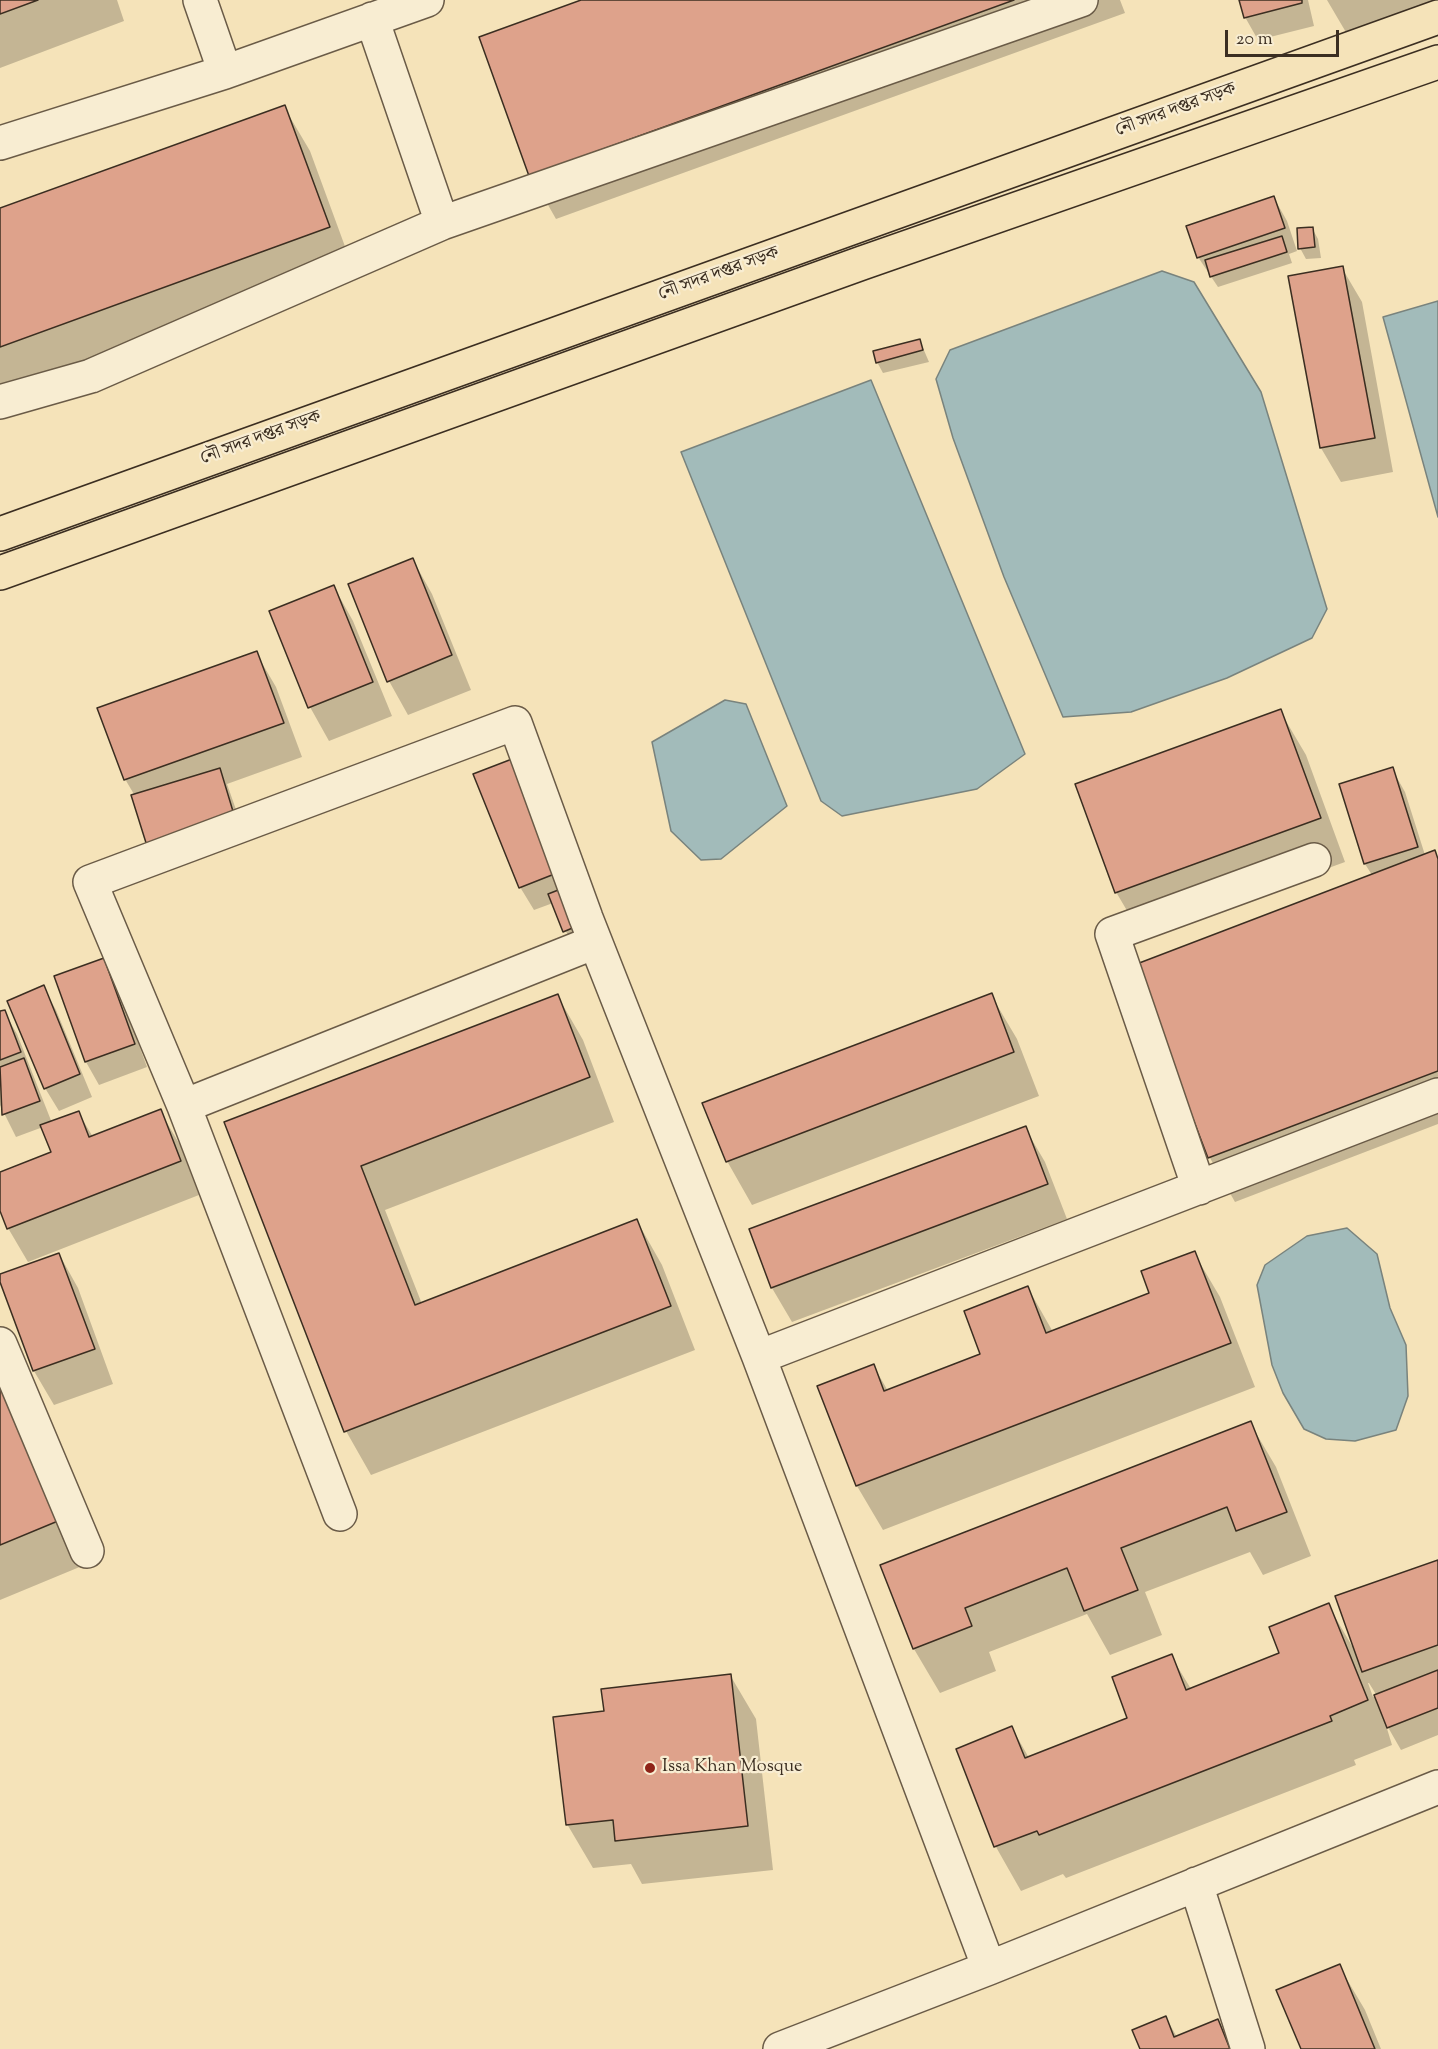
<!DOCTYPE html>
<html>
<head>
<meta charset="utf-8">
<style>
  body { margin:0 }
  #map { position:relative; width:1438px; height:2049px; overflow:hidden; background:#f5e3b9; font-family:"Sorts Mill Goudy",serif }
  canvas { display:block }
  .scale { position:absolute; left:1225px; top:30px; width:114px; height:27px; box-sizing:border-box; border:3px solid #3b2e21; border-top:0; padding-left:8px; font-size:18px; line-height:21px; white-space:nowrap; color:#3b2e21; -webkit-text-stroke:4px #f8edd2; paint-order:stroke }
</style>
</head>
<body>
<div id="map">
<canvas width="1438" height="2049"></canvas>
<div class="scale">20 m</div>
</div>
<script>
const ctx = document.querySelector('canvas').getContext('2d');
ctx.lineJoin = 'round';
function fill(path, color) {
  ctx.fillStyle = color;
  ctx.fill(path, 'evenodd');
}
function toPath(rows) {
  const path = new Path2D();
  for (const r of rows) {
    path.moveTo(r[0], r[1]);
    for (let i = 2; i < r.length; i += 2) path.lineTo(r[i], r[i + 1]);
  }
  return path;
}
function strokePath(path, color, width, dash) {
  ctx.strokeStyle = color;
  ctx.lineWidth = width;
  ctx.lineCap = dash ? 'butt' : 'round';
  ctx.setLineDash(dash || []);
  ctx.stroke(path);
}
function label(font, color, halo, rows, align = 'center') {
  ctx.font = font + ' "Sorts Mill Goudy","Noto Serif Bengali",serif';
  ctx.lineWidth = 4.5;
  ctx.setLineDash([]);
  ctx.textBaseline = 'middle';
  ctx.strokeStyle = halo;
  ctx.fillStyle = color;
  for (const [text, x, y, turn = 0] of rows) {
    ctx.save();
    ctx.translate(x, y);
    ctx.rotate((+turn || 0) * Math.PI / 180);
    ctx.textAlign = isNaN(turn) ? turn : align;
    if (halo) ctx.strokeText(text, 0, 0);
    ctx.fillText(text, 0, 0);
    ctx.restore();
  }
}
const water = toPath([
  [1162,271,1194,282,1261,392,1327,609,1312,638,1227,678,1131,712,1063,717,1004,577,953,438,936,379,950,350,1162,271],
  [1438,301,1438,517,1383,317,1438,301],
  [871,380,1025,754,977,789,842,816,821,801,681,452,871,380],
  [725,700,746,704,787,806,721,859,701,860,671,831,652,742,725,700],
  [1347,1228,1377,1254,1390,1308,1406,1345,1408,1396,1396,1430,1355,1441,1326,1439,1304,1429,1283,1393,1272,1365,1257,1285,1265,1265,1307,1236,1347,1228]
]);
fill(water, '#a2bbba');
strokePath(water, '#79837d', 1.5);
fill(toPath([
  [0,0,117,0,124,21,0,68],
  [586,0,1120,0,1125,13,556,219,531,175],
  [1241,0,1308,0,1314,26,1258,40,1245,17],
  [1327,0,1438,0,1438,1,1347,34],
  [284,107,310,151,354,271,0,400,0,210],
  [1274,198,1287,221,1297,251,1289,254,1292,263,1218,287,1198,257],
  [1312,228,1318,239,1321,258,1306,259,1300,248],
  [1342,268,1362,302,1393,472,1341,482,1321,448,1290,277],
  [920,341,929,362,883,373,877,362],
  [413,560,432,594,471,690,408,715,389,681],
  [334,587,353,621,392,716,329,741,310,707],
  [256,653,276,687,302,757,227,784,247,841,162,868,135,796,125,779],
  [1280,711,1306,755,1345,862,1142,936,1116,892],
  [511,761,587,936,571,942,553,903,534,910,520,887],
  [1392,769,1405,792,1425,855,1434,852,1438,859,1438,1124,1235,1202,1210,1158,1136,965,1372,875,1365,864,1341,785],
  [103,960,116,982,147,1067,99,1085,86,1062,56,977],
  [43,987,56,1010,92,1097,59,1111,45,1088],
  [557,995,583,1040,614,1122,385,1210,422,1304,637,1221,662,1265,695,1350,371,1475,346,1431,226,1123],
  [991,995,1017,1039,1039,1096,752,1205,727,1161],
  [4,1012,17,1034,52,1123,78,1112,93,1137,160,1111,180,1145,199,1195,28,1262,8,1228,0,1207,0,1173,52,1153,43,1127,16,1137,0,1105,0,1013],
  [1025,1128,1045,1162,1067,1219,792,1322,772,1288,750,1230],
  [1194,1253,1220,1297,1255,1387,883,1530,857,1486,819,1387,873,1365,888,1391,982,1355,1028,1288,1053,1332,1151,1294],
  [59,1254,78,1288,113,1384,54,1405,34,1371,0,1276],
  [0,1370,82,1566,0,1600],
  [1250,1423,1276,1467,1311,1556,1263,1575,1250,1552,1145,1592,1162,1635,1110,1655,1087,1614,989,1652,996,1671,940,1693,914,1649,882,1566],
  [1438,1561,1438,1735,1401,1750,1385,1722,1392,1745,1354,1760,1356,1765,1066,1878,1063,1874,1021,1891,996,1847,958,1750,1012,1728,1029,1758,1129,1719,1171,1656,1191,1689,1281,1654,1328,1605,1352,1646],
  [1368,1683,1369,1683,1377,1696,1373,1697],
  [730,1675,756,1719,773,1870,642,1884,631,1864,593,1868,567,1824,605,1713],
  [1339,1966,1365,2010,1381,2049,1302,2049],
  [1166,2018,1177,2037,1218,2021,1234,2049,1141,2049]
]), '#0003');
const building = toPath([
  [0,0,38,0,0,14,0,0],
  [581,0,1014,0,529,176,479,37,581,0],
  [1239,0,1302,0,1302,3,1244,18,1239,0],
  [285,105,330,227,0,347,0,208,285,105],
  [1274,196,1285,228,1197,258,1186,226,1274,196],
  [1313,227,1315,247,1298,249,1297,228,1313,227],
  [1282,236,1287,252,1210,277,1205,260,1282,236],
  [1343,266,1375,438,1320,448,1288,276,1343,266],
  [920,339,923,350,876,363,873,351,920,339],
  [413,558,452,655,387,682,348,584,413,558],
  [334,585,373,682,308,708,269,611,334,585],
  [257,651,284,723,124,780,97,708,257,651],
  [1281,709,1321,818,1115,893,1075,784,1281,709],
  [512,759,557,873,519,888,473,774,512,759],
  [1393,767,1418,847,1364,864,1339,784,1393,767],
  [220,768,235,818,147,846,131,795,220,768],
  [1435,850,1438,859,1438,1071,1208,1158,1134,965,1435,850],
  [566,887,582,924,563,932,548,894,566,887],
  [104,958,135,1044,85,1062,54,976,104,958],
  [44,985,80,1074,44,1089,7,1001,44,985],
  [992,993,1014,1052,726,1162,702,1103,992,993],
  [558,994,590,1077,361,1166,415,1305,637,1219,671,1306,344,1432,224,1122,558,994],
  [5,1010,21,1052,0,1060,0,1011,5,1010],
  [24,1058,40,1101,2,1115,0,1067,24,1058],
  [161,1109,181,1161,7,1229,0,1211,0,1172,51,1152,40,1125,79,1111,89,1137,161,1109],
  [1026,1126,1048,1184,771,1288,749,1229,1026,1126],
  [1195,1251,1231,1343,856,1486,817,1386,874,1364,884,1391,980,1354,964,1311,1028,1286,1046,1333,1149,1293,1141,1271,1195,1251],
  [59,1253,95,1349,33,1371,0,1282,0,1274,59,1253],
  [0,1383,58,1521,0,1545,0,1383],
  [1251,1421,1287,1512,1236,1531,1227,1507,1121,1548,1138,1590,1084,1611,1067,1568,965,1608,972,1626,913,1649,880,1565,1251,1421],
  [1438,1560,1438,1645,1362,1672,1335,1596,1438,1560],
  [1329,1603,1368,1700,1330,1716,1332,1721,1039,1835,1037,1831,994,1847,956,1749,1012,1726,1025,1758,1127,1718,1112,1677,1172,1654,1186,1690,1279,1653,1269,1627,1329,1603],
  [1438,1670,1438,1708,1387,1728,1374,1695,1438,1670],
  [731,1674,748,1826,615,1841,613,1820,566,1825,553,1717,604,1711,601,1689,731,1674],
  [1340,1964,1375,2049,1301,2049,1276,1990,1340,1964],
  [1166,2016,1174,2037,1218,2019,1230,2049,1140,2049,1132,2030,1166,2016]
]);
fill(building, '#dea28b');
strokePath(building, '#3b2e21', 1.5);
const minor = toPath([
  [200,0,225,72],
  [372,19,442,223],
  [0,143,225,72,427,0],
  [0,402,91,376,442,223,1081,0],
  [184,1106,595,942],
  [1199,1188,1112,934,1314,860],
  [0,1344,87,1551],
  [759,1357,1438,1095],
  [340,1514,184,1106,90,882,515,723,586,918,759,1357,989,1968],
  [1196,1884,1248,2049],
  [780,2049,989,1968,1438,1787]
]);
const major = toPath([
  [0,534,1438,17],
  [0,573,862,263,1438,62]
]);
strokePath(minor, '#6a5b47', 36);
strokePath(major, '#3b2e21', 36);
strokePath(minor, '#f8edd2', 33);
strokePath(major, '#f5e3b9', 33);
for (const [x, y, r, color] of [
  [650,1768,6,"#8f2418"]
]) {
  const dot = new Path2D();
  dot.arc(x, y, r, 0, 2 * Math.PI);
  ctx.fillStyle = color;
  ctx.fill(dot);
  strokePath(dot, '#f8edd2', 2);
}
label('18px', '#3b2e21', '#f8edd2', [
  ["নৌ সদর দপ্তর সড়ক",1176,111,-20],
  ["নৌ সদর দপ্তর সড়ক",719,275,-20],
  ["নৌ সদর দপ্তর সড়ক",261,439,-20]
]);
label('18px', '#3b2e21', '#f8edd2', [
  ["Issa Khan Mosque",662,1768]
], 'left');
</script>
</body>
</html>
